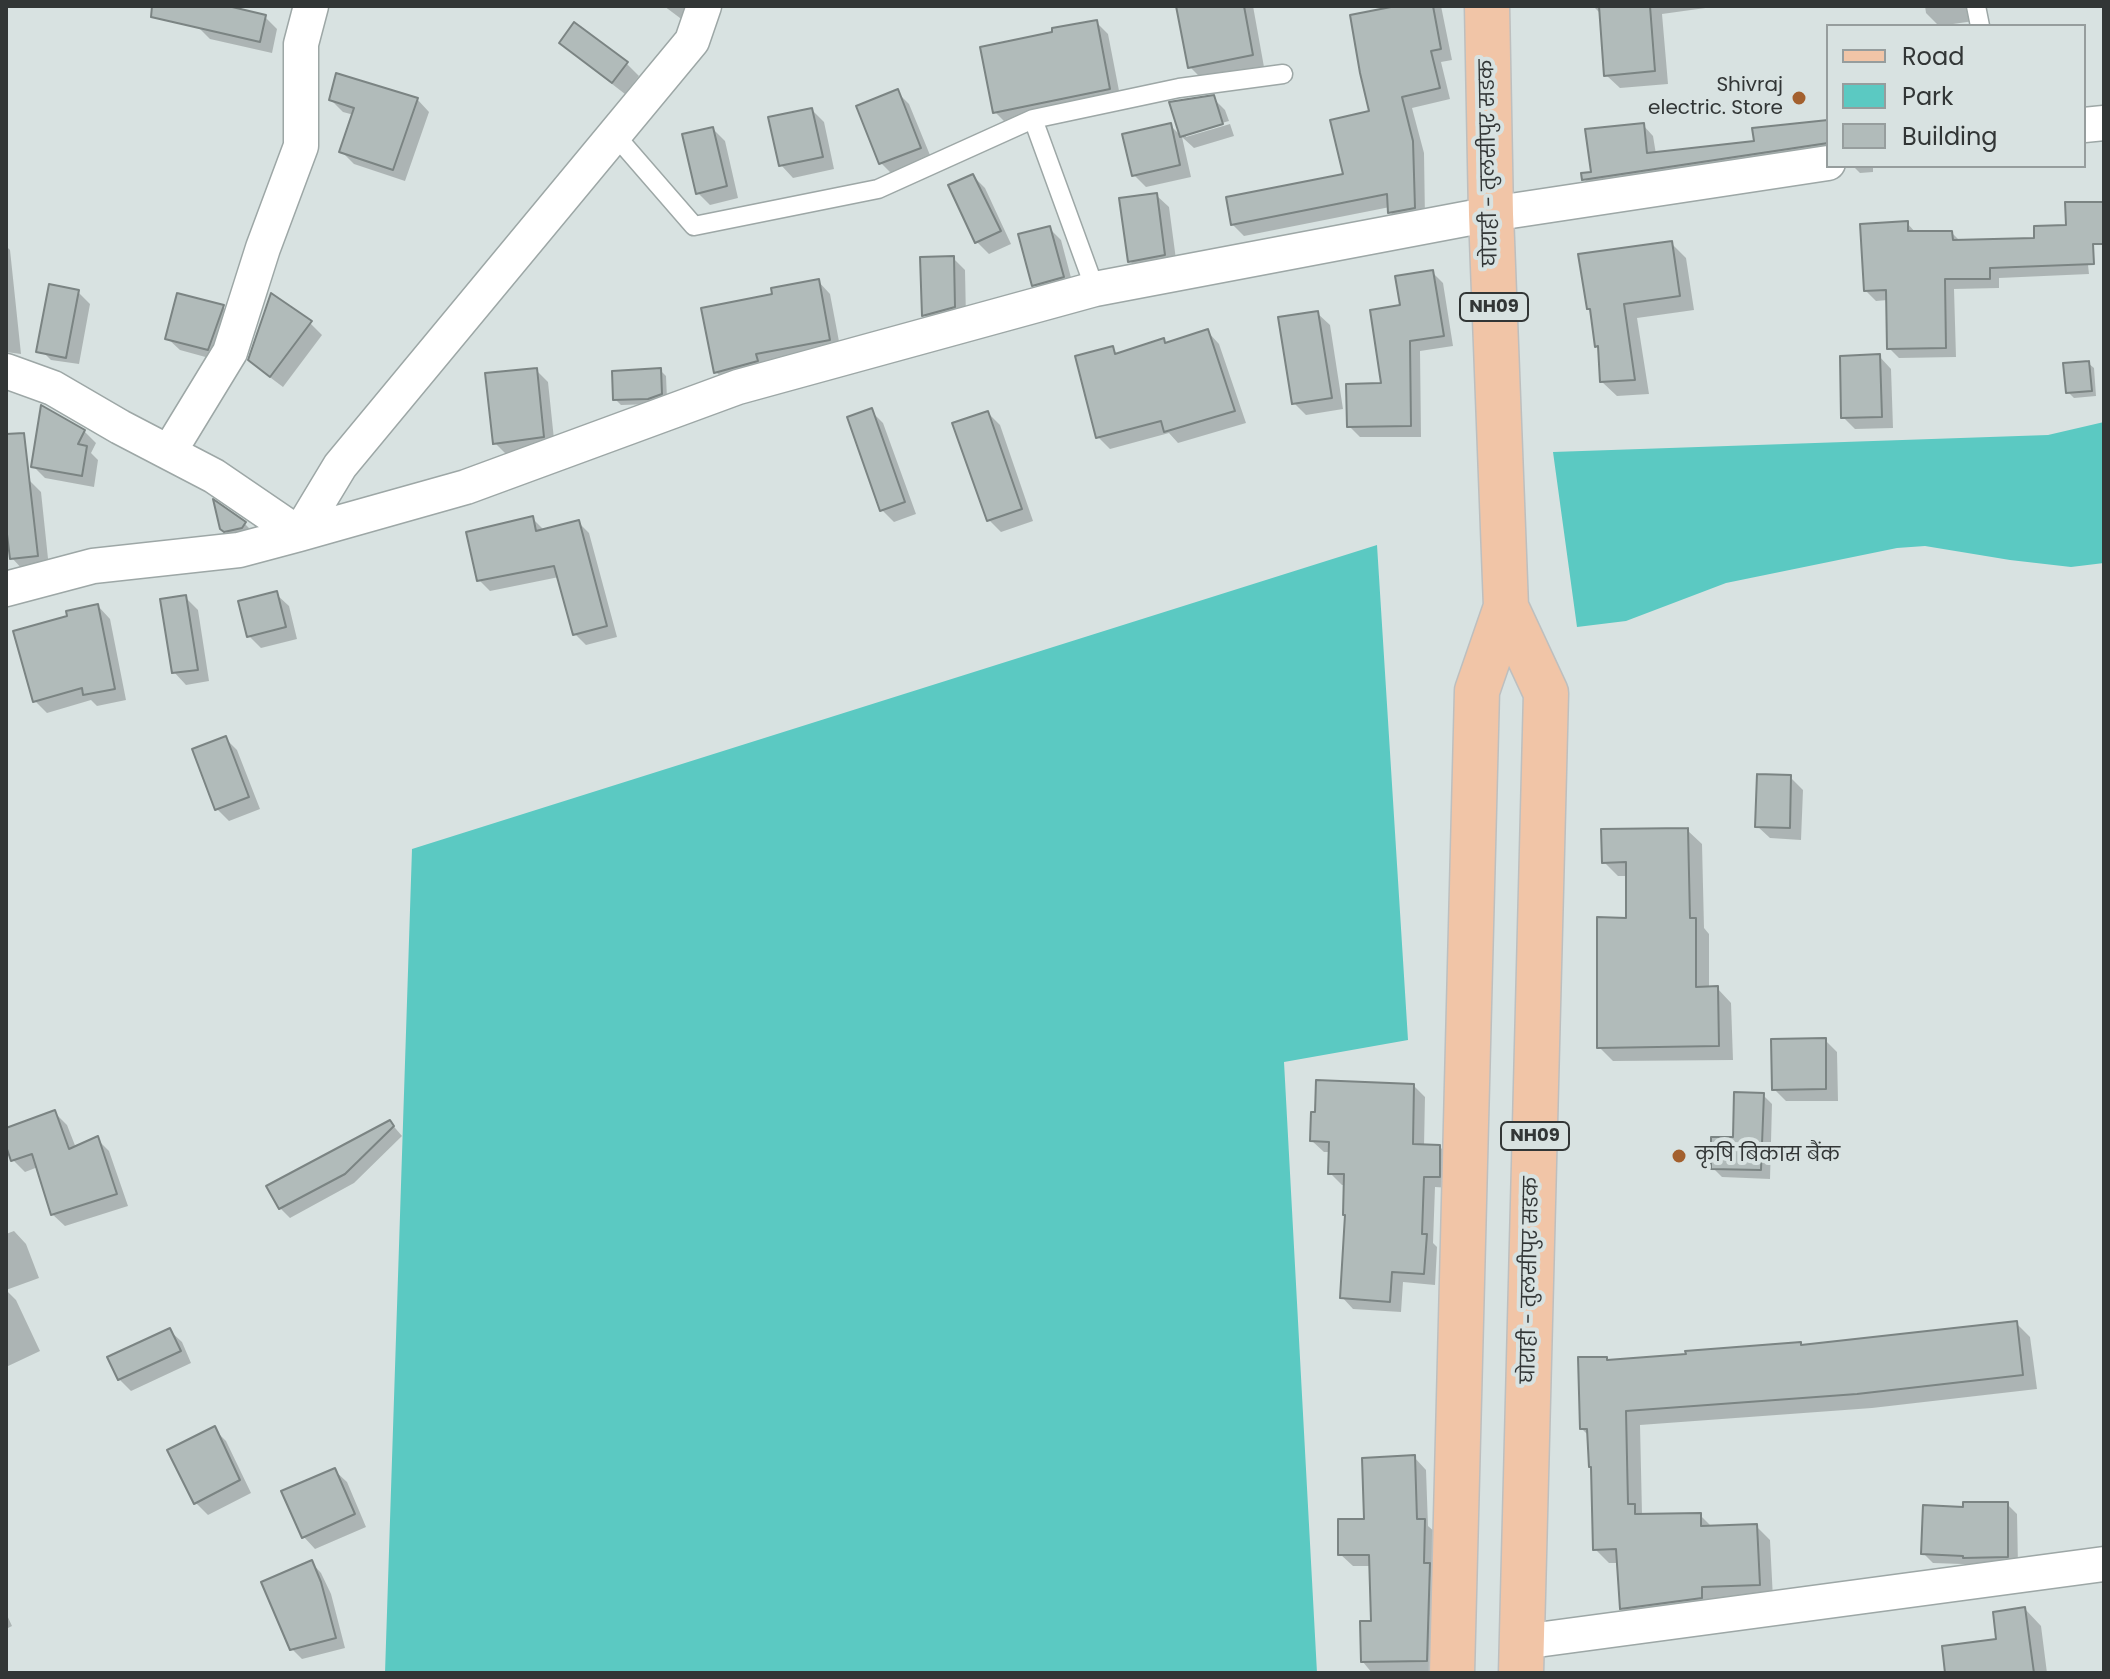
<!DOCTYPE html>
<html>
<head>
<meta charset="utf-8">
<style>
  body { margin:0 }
  #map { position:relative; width:2110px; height:1679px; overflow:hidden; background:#d8e2e1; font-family:Poppins,sans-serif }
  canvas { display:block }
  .frame { position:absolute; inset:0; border:8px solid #323636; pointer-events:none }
  .legend { position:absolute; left:1826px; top:24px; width:260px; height:144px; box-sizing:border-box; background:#d8e2e1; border:2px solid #969d9d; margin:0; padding:10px 14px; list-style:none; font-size:24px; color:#323636 }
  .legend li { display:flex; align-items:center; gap:16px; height:40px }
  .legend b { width:40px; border:2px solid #969d9d }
</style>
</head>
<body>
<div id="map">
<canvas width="2110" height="1679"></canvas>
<div class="frame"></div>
<ul class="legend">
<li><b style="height:10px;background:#f1c5a7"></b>Road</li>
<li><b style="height:22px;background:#5bc9c2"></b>Park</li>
<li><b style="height:22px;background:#b1bbba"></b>Building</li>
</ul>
</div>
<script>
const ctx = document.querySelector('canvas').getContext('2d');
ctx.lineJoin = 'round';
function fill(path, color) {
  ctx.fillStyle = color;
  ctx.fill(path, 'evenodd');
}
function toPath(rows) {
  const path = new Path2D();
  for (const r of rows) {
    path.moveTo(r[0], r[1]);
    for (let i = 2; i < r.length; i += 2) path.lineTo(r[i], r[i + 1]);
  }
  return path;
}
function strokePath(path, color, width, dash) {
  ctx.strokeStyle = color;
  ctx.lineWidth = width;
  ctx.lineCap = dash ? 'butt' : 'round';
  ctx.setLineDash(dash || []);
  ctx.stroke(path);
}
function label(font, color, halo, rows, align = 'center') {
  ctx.font = font + ' Poppins,"Noto Sans Devanagari",sans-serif';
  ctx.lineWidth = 8;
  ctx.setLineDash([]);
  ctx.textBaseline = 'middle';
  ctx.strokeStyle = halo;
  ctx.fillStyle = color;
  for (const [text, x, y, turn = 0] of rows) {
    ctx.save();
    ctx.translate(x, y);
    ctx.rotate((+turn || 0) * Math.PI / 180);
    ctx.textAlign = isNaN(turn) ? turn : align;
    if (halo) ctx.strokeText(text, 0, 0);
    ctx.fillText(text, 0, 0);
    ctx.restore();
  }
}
fill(toPath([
  [2104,422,2104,563,2071,567,2010,560,1925,546,1897,548,1726,583,1626,621,1577,627,1553,452,2048,435],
  [1377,545,1408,1040,1284,1062,1317,1673,385,1673,412,849]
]), '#5bc9c2');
fill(toPath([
  [203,6,220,6,265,17,277,29,272,53,210,39,198,27],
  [664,6,701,6,684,21],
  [1178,6,1253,6,1264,67,1202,79,1190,67],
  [1380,6,1441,6,1452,60,1441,62,1450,99,1412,108,1424,153,1425,219,1401,223,1390,212,1390,207,1244,236,1232,224,1346,175,1372,112,1382,11],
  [1593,6,1720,6,1662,14,1668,84,1620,88,1606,75,1601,14],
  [1925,6,1971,6,1974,21,1939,26,1926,13],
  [1096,22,1108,34,1121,101,1007,124,995,112],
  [574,25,627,64,639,76,625,94,573,54,561,42],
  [897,92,909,104,932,160,893,175,881,163],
  [1213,98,1225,110,1229,121,1186,133,1186,137,1230,124,1234,136,1194,148,1182,137,1172,104],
  [417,99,429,112,405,181,354,164,342,152,354,115,343,112,331,100],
  [1828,103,1828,154,1595,189,1584,179,1593,174,1643,125,1653,136,1656,154,1756,142,1827,122],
  [812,110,824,122,834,169,793,178,781,165],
  [1170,125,1182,137,1191,177,1146,187,1134,175],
  [713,129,725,141,738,198,710,205,698,193],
  [1853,166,1873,166,1873,172,1860,173],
  [973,176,985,188,1011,244,989,254,977,242],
  [1156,195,1169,207,1177,267,1142,274,1130,261],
  [1907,223,1916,233,1952,233,1960,241,2085,237,2089,274,1999,278,1999,288,1954,289,1956,357,1899,358,1889,348,1888,300,1876,301,1866,291],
  [1049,228,1061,240,1074,289,1046,297,1034,284],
  [1671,243,1686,258,1694,310,1637,318,1649,394,1617,396,1602,382,1600,349,1597,346,1592,312,1588,308],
  [6,246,10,250,21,354,6,352],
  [953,258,965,270,966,319,936,327,924,315],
  [1432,272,1443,283,1453,346,1420,351,1421,437,1360,437,1349,426,1383,385],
  [818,281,830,294,841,352,728,384,716,372,775,296],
  [78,292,90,304,79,364,51,360,39,348],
  [223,307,235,319,220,361,180,350,167,338],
  [1317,313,1330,325,1343,409,1306,415,1294,403],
  [310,323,322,335,283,387,263,372,250,360],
  [1207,331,1219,344,1246,423,1178,443,1169,433,1110,449,1098,437,1112,349,1119,355,1163,341,1167,344],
  [1879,356,1891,369,1893,428,1855,429,1843,417],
  [2088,363,2094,368,2096,396,2074,398,2068,392],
  [536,370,548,382,555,449,507,455,495,443],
  [660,370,666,376,667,399,654,404,621,405,615,399],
  [871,411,883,423,916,514,894,522,882,510],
  [988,413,1000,425,1033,521,1001,532,989,520],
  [84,431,96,443,91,453,98,460,94,487,45,478,33,466],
  [29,480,41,492,49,568,24,571,12,558,6,508,6,482],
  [216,504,245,524,250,529,248,533,228,534,222,528],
  [532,518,543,529,578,522,589,533,617,637,586,645,575,634,559,577,490,591,479,580],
  [276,594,289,606,297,639,261,648,249,636],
  [185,597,198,610,209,681,186,685,174,672],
  [98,606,110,619,126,700,97,706,91,700,47,713,35,701,69,617],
  [225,738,237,750,260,809,229,821,217,809],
  [1790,777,1803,790,1801,840,1770,838,1757,826],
  [1687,830,1702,844,1704,928,1709,934,1709,989,1717,988,1731,1003,1733,1060,1613,1061,1599,1047,1628,920,1628,876,1618,876,1604,862],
  [1825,1040,1837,1052,1838,1101,1786,1101,1774,1089],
  [1414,1086,1425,1097,1424,1147,1440,1147,1451,1158,1450,1188,1435,1187,1433,1243,1437,1247,1435,1285,1403,1282,1401,1312,1353,1309,1342,1297,1347,1216,1346,1185,1342,1185,1330,1173,1330,1152,1324,1152,1312,1141],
  [1763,1095,1772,1104,1770,1179,1722,1177,1713,1168,1735,1139],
  [55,1113,67,1125,76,1148,97,1139,109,1151,128,1206,65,1226,52,1214,38,1167,25,1172,13,1160,6,1139,6,1130],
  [390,1122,402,1136,354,1183,290,1218,280,1208],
  [14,1231,26,1244,39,1278,6,1290,16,1300,40,1351,6,1367,6,1234],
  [2016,1323,2030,1337,2037,1389,1872,1408,1640,1425,1642,1514,1644,1516,1700,1515,1712,1527,1756,1526,1770,1540,1773,1599,1636,1622,1622,1608,1619,1563,1609,1563,1595,1549,1593,1469,1589,1436,1581,1428,1607,1359,1610,1362,1800,1344,1803,1347],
  [169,1330,182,1342,191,1363,131,1391,119,1379],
  [214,1429,226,1441,251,1493,208,1515,196,1503],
  [1414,1457,1426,1470,1428,1526,1436,1533,1431,1673,1372,1673,1363,1662,1373,1623,1372,1566,1353,1566,1340,1554],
  [334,1470,347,1482,366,1527,315,1549,303,1536],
  [2007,1504,2017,1514,2018,1566,1933,1563,1923,1553,1965,1509],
  [311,1562,321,1573,331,1594,345,1648,302,1659,292,1649],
  [2025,1609,2041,1626,2047,1673,1947,1673,1998,1641],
  [6,1613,12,1626,6,1629]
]), '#0003');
const building = toPath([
  [152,6,228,6,266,15,260,42,151,17,152,6],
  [1176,6,1244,6,1253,55,1188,68,1176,6],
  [1396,6,1433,6,1441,49,1431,51,1440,88,1402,97,1413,141,1415,208,1388,213,1387,194,1231,225,1226,197,1343,174,1330,120,1369,111,1360,73,1350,15,1396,6],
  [1599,6,1650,6,1655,71,1604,76,1599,6],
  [1097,20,1110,89,993,113,980,47,1052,32,1052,28,1097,20],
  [574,22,628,62,612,83,559,43,574,22],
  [336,73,418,98,393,170,339,152,354,108,329,100,336,73],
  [898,89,921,148,879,164,856,106,898,89],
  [1214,95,1223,124,1180,137,1169,102,1214,95],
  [812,108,823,157,779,166,768,117,812,108],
  [1828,120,1828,143,1582,180,1581,173,1591,172,1585,129,1644,123,1647,153,1754,141,1752,128,1828,120],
  [1171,123,1180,165,1132,176,1122,134,1171,123],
  [713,127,727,186,696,194,682,134,713,127],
  [973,174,1001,231,975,243,948,185,973,174],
  [1157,193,1165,255,1128,262,1119,198,1157,193],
  [2065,202,2104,202,2104,244,2093,244,2094,264,1990,268,1990,279,1945,279,1946,348,1887,349,1886,290,1864,291,1860,224,1908,221,1908,231,1952,231,1953,240,2034,238,2034,226,2066,225,2065,202],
  [1050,226,1064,277,1032,286,1018,234,1050,226],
  [1672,241,1680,296,1624,304,1635,380,1600,382,1598,346,1595,347,1590,309,1587,309,1578,254,1672,241],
  [954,256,955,307,922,316,920,257,954,256],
  [1433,270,1444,336,1410,341,1411,426,1347,427,1346,384,1381,383,1370,310,1400,305,1395,276,1433,270],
  [819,279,830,340,756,354,758,361,714,373,701,308,772,294,771,288,819,279],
  [49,284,79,290,66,358,36,352,49,284],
  [177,293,224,305,208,350,165,339,177,293],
  [271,293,312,321,270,377,248,360,271,293],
  [1318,311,1332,398,1292,404,1278,317,1318,311],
  [1208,329,1235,411,1164,432,1161,421,1096,438,1075,356,1113,346,1115,354,1164,338,1165,343,1208,329],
  [1880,354,1882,417,1841,418,1840,356,1880,354],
  [2089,361,2092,391,2066,393,2063,363,2089,361],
  [537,368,544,437,493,444,485,373,537,368],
  [661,368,662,394,648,399,613,400,612,371,661,368],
  [41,405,85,430,78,444,87,446,82,476,31,467,41,405],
  [872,408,905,502,880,511,847,417,872,408],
  [988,411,1022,509,987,521,952,423,988,411],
  [24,433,38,556,10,559,6,526,6,434,24,433],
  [213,499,246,522,242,528,224,532,220,529,213,499],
  [533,516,536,531,579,520,607,626,573,635,554,566,477,581,466,532,533,516],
  [277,591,286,627,247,637,238,601,277,591],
  [186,595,198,670,172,673,160,599,186,595],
  [98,604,115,689,83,695,82,688,33,702,13,631,67,616,66,611,98,604],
  [226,736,249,797,215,810,192,749,226,736],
  [1757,774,1791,775,1790,828,1755,827,1757,774],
  [1688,828,1690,918,1696,918,1696,987,1718,986,1719,1046,1597,1048,1597,917,1626,918,1626,862,1602,863,1601,829,1688,828],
  [1826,1038,1826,1089,1772,1090,1771,1039,1826,1038],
  [1316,1080,1414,1084,1413,1144,1440,1145,1440,1177,1424,1177,1422,1234,1427,1234,1424,1274,1392,1272,1390,1302,1340,1298,1345,1215,1343,1215,1344,1174,1328,1174,1329,1142,1310,1141,1311,1112,1315,1112,1316,1080],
  [1734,1092,1764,1093,1761,1170,1711,1169,1711,1137,1733,1137,1734,1092],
  [55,1110,69,1149,98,1136,117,1194,51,1215,32,1154,11,1161,6,1146,6,1128,55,1110],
  [390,1120,394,1126,345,1174,279,1209,266,1186,390,1120],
  [2017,1321,2023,1375,1857,1394,1626,1411,1628,1504,1635,1504,1635,1514,1701,1513,1701,1526,1757,1524,1760,1585,1702,1587,1702,1598,1620,1609,1616,1549,1593,1550,1591,1467,1589,1467,1587,1429,1580,1429,1578,1357,1607,1357,1607,1360,1686,1354,1685,1351,1801,1342,1801,1345,2017,1321],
  [170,1328,181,1351,118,1380,107,1357,170,1328],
  [215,1426,240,1480,194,1504,167,1450,215,1426],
  [1415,1455,1417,1519,1425,1519,1424,1563,1430,1563,1427,1661,1361,1662,1360,1621,1371,1621,1369,1555,1338,1555,1338,1519,1364,1519,1362,1458,1415,1455],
  [335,1468,355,1514,302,1538,281,1491,335,1468],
  [1963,1502,2008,1502,2008,1557,1963,1558,1963,1556,1921,1554,1923,1505,1963,1507,1963,1502],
  [312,1560,321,1582,336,1638,290,1650,261,1582,312,1560],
  [2025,1607,2034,1673,1945,1673,1942,1646,1996,1639,1993,1612,2025,1607]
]);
fill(building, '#b1bbba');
strokePath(building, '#7b8483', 2);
const lane = toPath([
  [1976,6,1980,26],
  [1033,119,1179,88,1283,74],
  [615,135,694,226,878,189,1033,119,1095,289]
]);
const street = toPath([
  [2084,125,2104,123],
  [6,371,53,388,120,427,214,476,299,534,340,466,692,41,704,6],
  [169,452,230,352,263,248,301,146,301,44,311,6],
  [6,589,93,566,239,550,299,534,466,487,738,387,1095,289,1491,214,1828,163],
  [1522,1642,2104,1564]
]);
const primary = toPath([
  [1506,607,1546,693,1521,1673],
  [1452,1673,1477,691,1506,607,1491,214,1487,6]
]);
strokePath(lane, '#9da7a6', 21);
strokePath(street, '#9da7a6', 37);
strokePath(primary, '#bdbfbf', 47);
strokePath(lane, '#fff', 18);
strokePath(street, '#fff', 34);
strokePath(primary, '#f1c5a7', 44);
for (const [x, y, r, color] of [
  [1799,98,8,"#a3602e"],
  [1679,1156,8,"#a3602e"]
]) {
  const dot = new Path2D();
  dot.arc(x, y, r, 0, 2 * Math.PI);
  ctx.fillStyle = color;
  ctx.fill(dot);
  strokePath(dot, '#d8e2e1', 3);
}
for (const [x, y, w] of [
  [1494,307,68],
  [1535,1136,68]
]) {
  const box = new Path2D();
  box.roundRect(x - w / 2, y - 14, w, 28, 6);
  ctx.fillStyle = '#d8e2e1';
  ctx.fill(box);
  strokePath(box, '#323636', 2);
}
label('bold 18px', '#323636', null, [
  ["NH09",1494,307],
  ["NH09",1535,1136]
]);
label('20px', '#323636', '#d8e2e1', [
  ["Shivraj",1783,86],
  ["electric. Store",1783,109],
  ["कृषि बिकास बैंक",1695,1156,"left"]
], 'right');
label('20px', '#323636', '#d8e2e1', [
  ["घोराही - तुलसीपुर सडक",1490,163,-91],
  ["घोराही - तुलसीपुर सडक",1531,1280,-89]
]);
</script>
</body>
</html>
